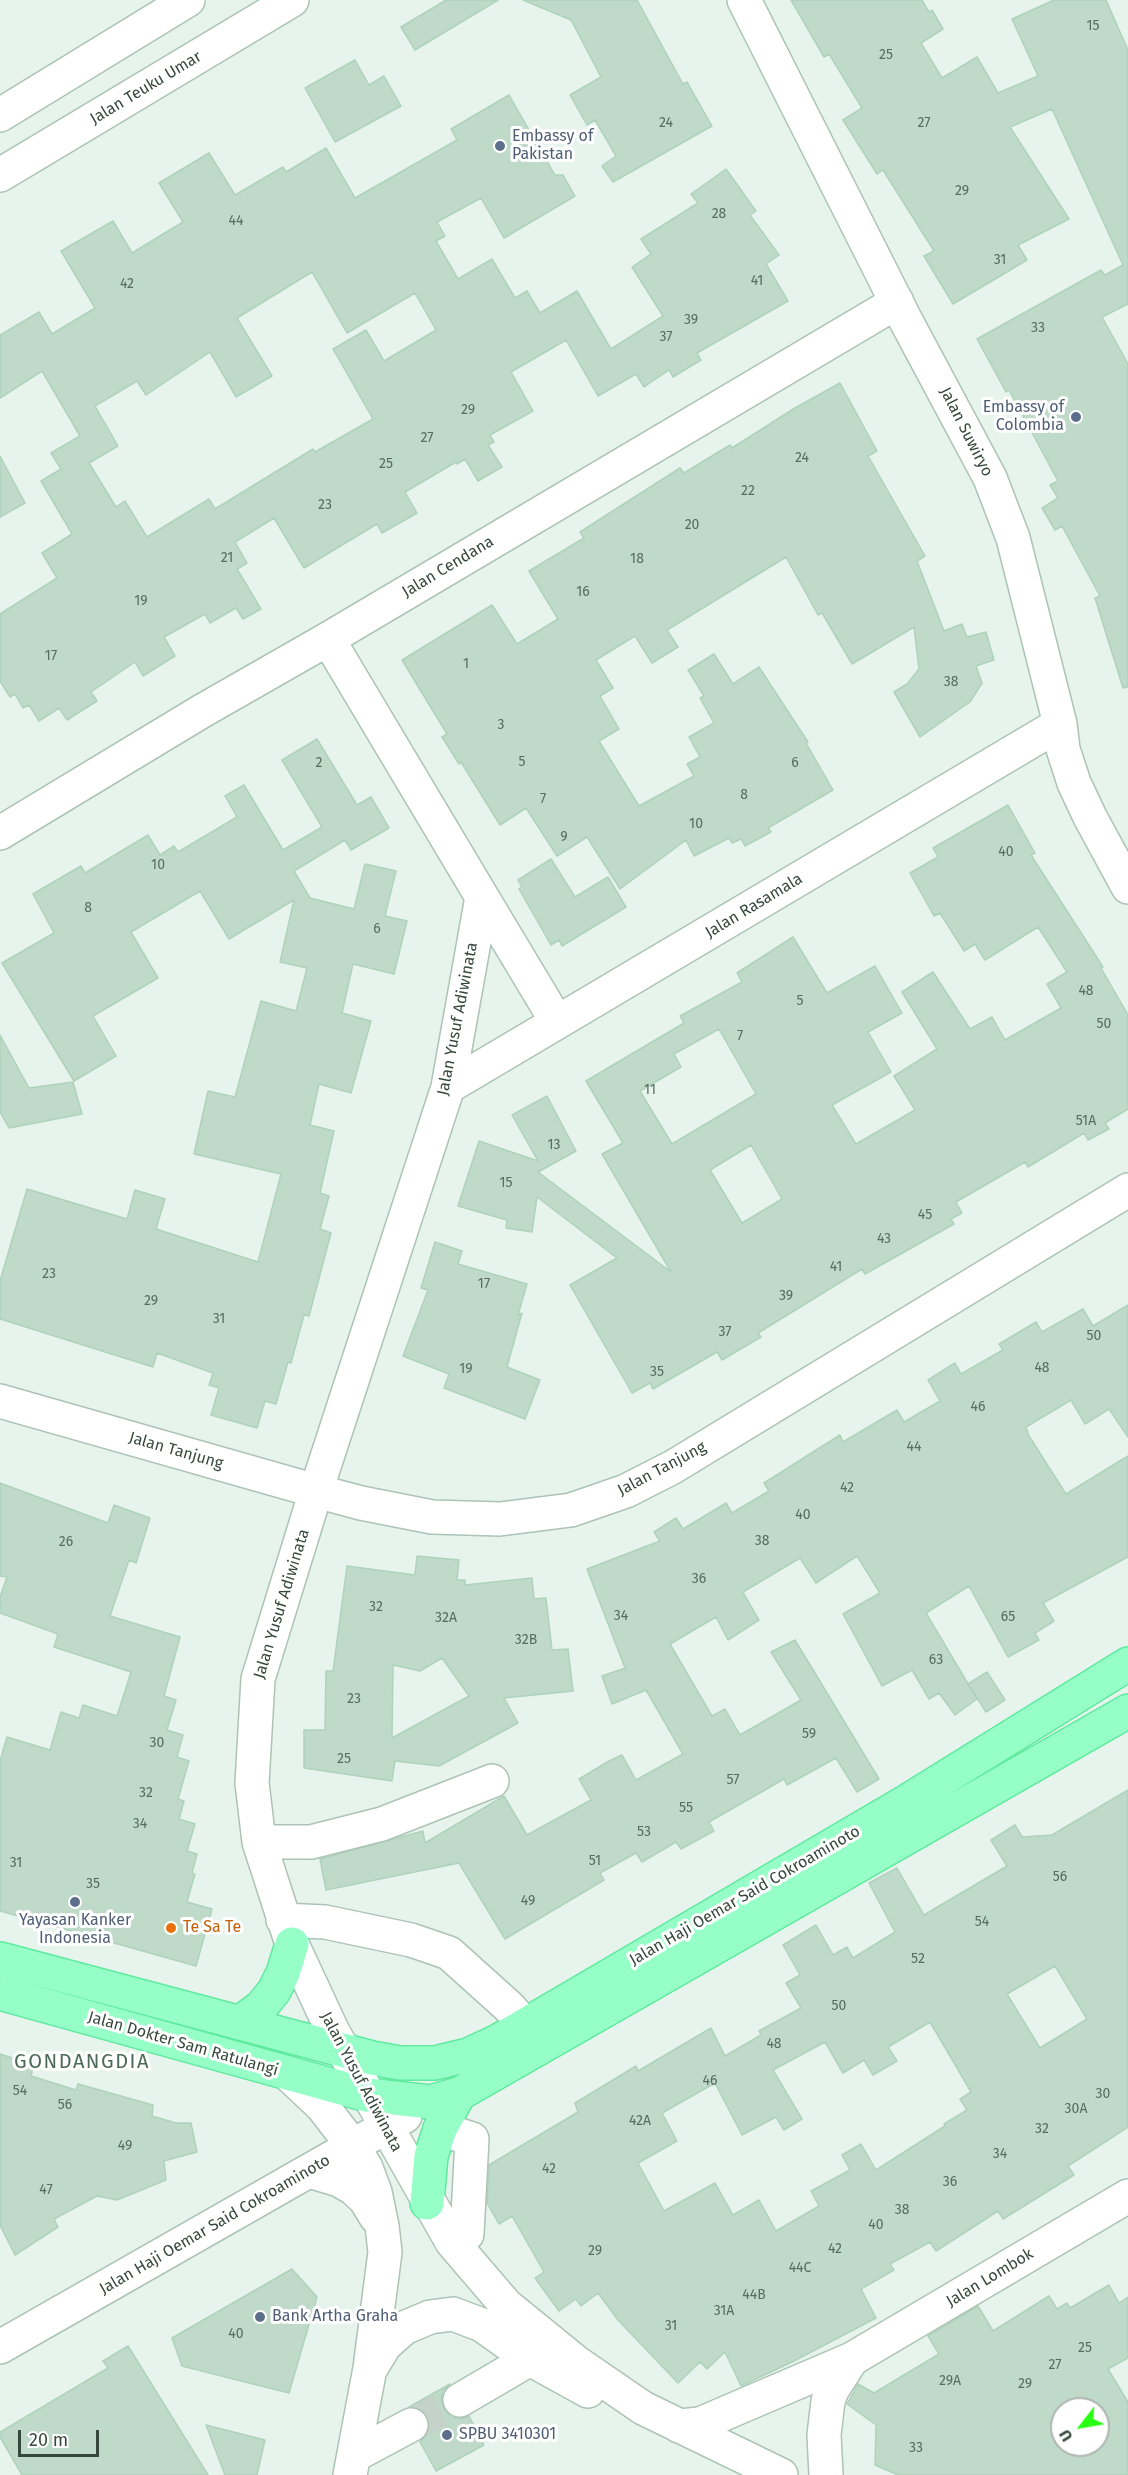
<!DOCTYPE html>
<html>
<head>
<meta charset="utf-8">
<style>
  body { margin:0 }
  #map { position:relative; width:1128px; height:2475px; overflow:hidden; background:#e7f4ed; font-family:"Fira Sans",sans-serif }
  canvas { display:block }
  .north { position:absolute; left:1050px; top:2397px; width:60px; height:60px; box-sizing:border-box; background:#fff; border:2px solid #afb6b1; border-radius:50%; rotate:239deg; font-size:16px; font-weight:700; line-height:24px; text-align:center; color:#36483c }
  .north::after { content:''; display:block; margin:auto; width:21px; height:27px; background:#29ff14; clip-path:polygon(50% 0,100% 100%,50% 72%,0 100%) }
  .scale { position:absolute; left:18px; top:2430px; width:81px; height:27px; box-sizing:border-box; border:3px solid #36483c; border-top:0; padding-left:8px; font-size:18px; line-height:21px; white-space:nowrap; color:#36483c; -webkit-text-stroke:4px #fff; paint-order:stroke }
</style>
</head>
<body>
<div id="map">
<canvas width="1128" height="2475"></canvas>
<div class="north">U</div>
<div class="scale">20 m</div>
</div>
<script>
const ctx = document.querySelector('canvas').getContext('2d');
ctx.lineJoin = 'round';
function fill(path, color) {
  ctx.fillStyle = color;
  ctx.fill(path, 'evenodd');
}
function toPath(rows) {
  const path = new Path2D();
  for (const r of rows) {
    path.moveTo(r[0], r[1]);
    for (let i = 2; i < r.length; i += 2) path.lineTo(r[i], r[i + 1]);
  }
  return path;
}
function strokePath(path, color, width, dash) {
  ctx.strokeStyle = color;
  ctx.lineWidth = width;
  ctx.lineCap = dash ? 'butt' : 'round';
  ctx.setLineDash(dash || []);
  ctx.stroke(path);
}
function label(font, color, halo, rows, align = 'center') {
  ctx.font = font + ' "Fira Sans",sans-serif';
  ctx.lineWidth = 6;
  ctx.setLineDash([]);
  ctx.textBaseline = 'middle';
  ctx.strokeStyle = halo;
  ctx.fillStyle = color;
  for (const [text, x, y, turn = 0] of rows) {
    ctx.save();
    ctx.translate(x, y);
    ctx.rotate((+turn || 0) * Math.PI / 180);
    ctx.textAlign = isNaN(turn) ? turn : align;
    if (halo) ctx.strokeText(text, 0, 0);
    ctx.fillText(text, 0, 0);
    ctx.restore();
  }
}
const building = toPath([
  [446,0,498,0,415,50,401,27,446,0],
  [523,0,637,0,683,84,687,82,712,126,613,182,602,166,616,156,595,120,587,125,570,95,601,77,571,20,523,0],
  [791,0,922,0,929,12,932,10,943,29,921,43,942,78,977,57,998,93,1038,76,1012,19,1054,0,1106,0,1128,50,1128,304,1102,317,1128,364,1128,687,1123,688,1095,598,1100,596,1062,526,1055,530,1042,508,1058,498,1050,485,1058,481,1009,390,1006,392,977,339,1101,270,1105,275,1123,265,1052,109,1010,127,1069,219,1018,245,1027,260,953,304,924,256,934,251,883,170,877,174,843,120,862,108,829,54,824,57,791,0],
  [355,60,369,85,384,76,401,106,335,142,305,88,355,60],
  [509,95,555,175,563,175,575,196,504,238,481,198,437,222,445,236,436,241,458,279,492,259,515,298,527,291,540,313,577,291,611,349,663,316,632,267,651,254,641,239,698,203,691,194,726,169,756,211,750,215,779,255,766,264,788,301,697,353,701,360,673,377,669,370,644,387,636,374,598,396,566,340,511,372,533,411,490,435,494,442,488,445,502,467,478,481,465,459,457,464,456,462,405,492,417,513,382,533,377,524,304,568,274,518,235,542,247,563,237,569,261,609,243,619,236,608,210,623,205,614,164,637,175,656,143,676,135,662,91,692,97,701,67,720,59,708,39,721,29,705,23,708,15,694,10,697,0,681,0,614,57,578,42,553,72,534,41,481,61,469,51,453,80,436,42,371,0,398,0,335,39,312,52,334,95,308,61,251,113,221,132,253,183,222,159,183,209,153,235,195,283,167,286,172,326,148,355,198,457,140,451,129,509,95],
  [312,272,347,333,415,293,436,330,384,361,366,330,333,349,373,419,315,452,313,449,215,509,209,499,147,537,125,501,116,507,89,463,118,446,95,406,137,381,146,395,210,352,236,397,272,376,237,318,312,272],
  [840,383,877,451,868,456,925,556,917,561,944,631,962,624,967,637,986,632,994,660,976,666,982,683,970,702,920,737,894,692,907,684,919,669,914,627,852,664,822,613,818,615,786,557,667,630,678,647,652,663,635,636,596,660,613,688,600,696,619,729,599,741,639,806,694,776,687,764,700,757,689,737,714,723,700,698,704,696,688,670,714,654,733,684,759,667,808,742,806,743,833,790,768,828,771,832,745,846,741,839,732,843,729,838,694,856,686,840,620,889,587,837,557,856,526,808,500,825,461,762,459,764,442,737,447,734,402,660,492,605,517,644,558,619,529,571,584,538,580,532,680,468,684,473,730,445,732,448,795,408,840,383],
  [0,456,25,503,0,517,0,456],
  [317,739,357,805,371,797,389,828,351,850,345,840,294,871,310,898,354,909,365,864,396,871,385,916,407,921,394,974,353,964,342,1013,371,1021,351,1093,319,1084,310,1125,334,1131,320,1193,329,1196,320,1229,331,1233,309,1316,304,1315,291,1363,288,1362,276,1404,265,1401,257,1428,211,1415,219,1388,209,1385,213,1373,157,1353,153,1367,0,1319,0,1281,27,1189,127,1219,135,1190,165,1199,156,1229,258,1262,281,1174,194,1154,208,1091,235,1097,261,1001,296,1011,307,968,280,962,294,900,229,939,200,891,131,932,158,978,93,1016,116,1056,74,1081,2,963,54,933,33,894,81,866,85,873,148,835,160,855,174,846,178,852,237,817,225,796,244,785,283,850,322,827,282,760,317,739],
  [1008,805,1035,853,1031,855,1103,967,1101,968,1128,1015,1128,1109,1105,1123,1109,1129,1088,1140,1084,1133,1028,1167,1025,1162,956,1202,962,1213,951,1219,954,1224,865,1274,862,1269,758,1333,761,1337,722,1360,717,1352,653,1389,650,1383,632,1393,570,1285,617,1258,537,1197,532,1232,506,1228,507,1220,458,1206,479,1141,538,1161,512,1115,547,1096,576,1151,538,1172,671,1272,602,1154,623,1143,586,1081,684,1023,680,1016,742,982,737,973,793,937,827,993,875,966,902,1013,868,1032,891,1072,832,1105,856,1144,915,1110,894,1076,937,1049,902,992,933,972,970,1029,992,1017,1005,1040,1061,1008,1047,984,1067,972,1038,927,985,960,975,944,964,951,940,913,934,916,910,873,938,857,933,848,1008,805],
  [719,1029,756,1094,672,1144,640,1091,681,1067,674,1054,719,1029],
  [751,1145,782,1199,742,1223,710,1170,751,1145],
  [551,859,575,897,608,877,626,907,562,946,559,940,551,945,519,889,522,887,518,880,551,859],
  [0,1035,29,1088,73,1082,82,1114,9,1128,0,1112,0,1035],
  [435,1242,462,1251,458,1264,527,1284,518,1315,522,1313,507,1367,540,1380,525,1419,444,1388,449,1374,403,1356,428,1290,421,1288,435,1242],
  [1128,1305,1128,1437,1109,1409,1085,1424,1071,1400,1026,1427,1029,1436,1066,1494,1128,1456,1128,1557,1043,1603,1054,1621,1035,1633,1039,1640,1008,1657,969,1586,926,1613,977,1699,955,1715,939,1693,929,1699,912,1670,882,1686,843,1614,880,1593,857,1556,816,1583,800,1558,743,1592,759,1620,728,1640,716,1617,670,1644,712,1716,725,1709,740,1735,801,1700,771,1652,795,1640,879,1779,857,1792,836,1758,787,1785,784,1779,709,1822,714,1831,681,1849,676,1842,642,1862,636,1853,600,1873,604,1880,505,1939,459,1863,326,1890,320,1859,423,1831,425,1843,504,1796,527,1835,591,1800,579,1779,609,1761,622,1755,636,1780,683,1754,646,1690,612,1704,602,1676,625,1668,587,1569,660,1541,654,1532,676,1518,683,1529,726,1503,732,1513,769,1491,764,1483,840,1435,843,1442,897,1410,904,1422,940,1401,928,1380,955,1363,961,1374,1003,1350,999,1344,1036,1322,1042,1332,1083,1309,1093,1326,1128,1305],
  [0,1483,108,1523,114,1505,150,1518,136,1563,129,1560,110,1616,180,1637,164,1696,176,1700,167,1730,183,1735,177,1757,189,1761,178,1799,184,1801,179,1819,195,1824,187,1851,197,1854,192,1873,195,1874,187,1902,212,1909,196,1966,0,1911,0,1761,7,1737,50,1750,61,1712,79,1718,83,1705,117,1716,131,1672,54,1647,58,1634,0,1613,0,1597,7,1577,0,1576,0,1483],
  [417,1556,459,1560,457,1580,465,1580,465,1585,532,1578,534,1599,546,1598,552,1650,568,1649,573,1691,504,1698,518,1723,439,1766,395,1761,392,1781,304,1768,304,1730,325,1730,326,1671,333,1671,347,1566,415,1575,417,1556],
  [442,1658,469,1696,392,1738,393,1665,420,1671,442,1658],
  [987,1672,1005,1700,986,1712,968,1684,987,1672],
  [1128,1790,1128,2127,1068,2166,1074,2175,1003,2219,998,2211,936,2251,930,2242,890,2264,894,2270,861,2289,876,2318,794,2361,741,2386,725,2352,707,2369,700,2362,678,2383,618,2320,598,2293,581,2306,576,2299,559,2311,535,2278,544,2272,512,2216,499,2224,487,2203,489,2165,578,2112,575,2103,636,2066,638,2071,711,2028,725,2056,761,2035,759,2031,801,2008,786,1983,800,1975,783,1945,816,1925,833,1955,847,1947,853,1958,895,1932,869,1883,897,1868,924,1915,1007,1866,991,1840,1015,1825,1022,1837,1052,1835,1128,1790],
  [1055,1966,1087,2019,1040,2048,1007,1994,1055,1966],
  [930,2022,971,2092,960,2099,967,2110,944,2124,945,2126,876,2170,861,2144,842,2155,850,2170,811,2191,819,2206,776,2231,759,2200,733,2215,715,2183,664,2211,638,2163,677,2141,662,2113,715,2083,742,2135,776,2117,784,2130,802,2119,773,2070,825,2042,843,2073,864,2060,873,2075,897,2061,888,2047,930,2022],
  [0,2054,34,2065,31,2076,76,2090,78,2084,153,2105,152,2116,176,2123,191,2123,197,2152,164,2161,166,2180,117,2200,97,2196,54,2219,58,2227,15,2255,0,2225,0,2054],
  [292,2269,317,2297,289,2393,182,2366,172,2338,292,2269],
  [1109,2285,1119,2303,1128,2297,1128,2358,1108,2369,1128,2402,1128,2475,898,2475,875,2465,876,2425,847,2404,858,2384,874,2393,939,2354,928,2336,978,2306,993,2331,1049,2296,1057,2309,1067,2303,1070,2308,1109,2285],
  [1062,2409,1098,2409,1098,2445,1062,2445,1062,2409],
  [128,2346,208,2475,22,2475,0,2437,0,2432,108,2368,103,2361,128,2346],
  [450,2384,443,2391,441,2400,444,2409,451,2417,461,2419,469,2416,484,2445,436,2471,420,2442,427,2434,430,2426,428,2417,420,2409,409,2407,450,2384],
  [206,2425,265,2440,257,2475,225,2475,206,2425]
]);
fill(building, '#bfdac9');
strokePath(building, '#afd2bc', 1.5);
strokePath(toPath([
  [411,2425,460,2400]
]), '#c4d2ca', 33, [33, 16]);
const minor = toPath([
  [744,0,905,319,990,478,1013,538,1060,724,1063,749,1074,783,1090,817,1128,887],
  [0,115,188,0],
  [0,175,292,0],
  [328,639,482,897,448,1087,316,1491,258,1679,252,1783,259,1842,292,1944,333,2032,452,2242,506,2305,576,2362,643,2408,781,2475],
  [0,833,202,711,328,639,897,302],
  [482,897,557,1022],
  [448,1087,1060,724],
  [0,1401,316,1491,361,1503,432,1517,500,1519,571,1510,626,1491,673,1467,1128,1190],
  [259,1842,311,1842,382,1824,492,1781],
  [283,1920,325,1922,411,1940,449,1953,509,2007,525,2025],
  [287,2073,322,2106,353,2146,366,2168,375,2192,382,2226,385,2252,370,2368,350,2475],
  [440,2129,472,2139,467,2234,452,2242],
  [309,2171,339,2180,353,2188,365,2199,376,2217],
  [0,2347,405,2116],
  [371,2368,385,2345,404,2328,430,2317,453,2314,482,2325,530,2359,588,2391],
  [460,2400,530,2359],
  [679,2426,700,2424,852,2359,1128,2196],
  [355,2455,411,2425],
  [826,2475,824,2435,828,2401,832,2390,852,2359]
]);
const major = toPath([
  [0,1959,372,2058,400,2063,435,2063,468,2055,498,2041,904,1803,1128,1664],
  [0,1993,367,2095,430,2102,459,2094,1128,1711],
  [239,2023,261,2007,274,1991,283,1973,292,1944],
  [427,2203,431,2156,440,2129,459,2094]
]);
strokePath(minor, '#acc3b5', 36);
strokePath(major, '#5fea9f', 36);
strokePath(minor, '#fff', 33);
strokePath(major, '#96ffc8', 33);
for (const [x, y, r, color] of [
  [500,146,6,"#5c6f8a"],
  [1076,417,6,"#5c6f8a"],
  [75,1902,6,"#5c6f8a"],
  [171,1928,6,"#e8710a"],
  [260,2317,6,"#5c6f8a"],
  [447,2435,6,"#5c6f8a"]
]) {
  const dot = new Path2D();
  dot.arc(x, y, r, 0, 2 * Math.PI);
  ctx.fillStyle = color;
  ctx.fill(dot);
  strokePath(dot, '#fff', 2);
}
label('14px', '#586c5f', null, [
  ["15",1093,26],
  ["25",886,55],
  ["24",666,123],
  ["27",924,123],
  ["29",962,191],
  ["28",719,214],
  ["44",236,221],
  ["31",1000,260],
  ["41",757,281],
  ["42",127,284],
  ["39",691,320],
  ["33",1038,328],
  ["37",666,337],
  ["29",468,410],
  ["27",427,438],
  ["24",802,458],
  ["25",386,464],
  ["22",748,491],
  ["23",325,505],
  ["20",692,525],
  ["21",227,558],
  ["18",637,559],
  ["16",583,592],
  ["19",141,601],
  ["17",51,656],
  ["1",466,664],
  ["38",951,682],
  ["3",501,725],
  ["5",522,762],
  ["2",319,763],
  ["6",795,763],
  ["8",744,795],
  ["7",543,799],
  ["10",696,824],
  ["9",564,837],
  ["40",1006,852],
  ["10",158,865],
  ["8",88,908],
  ["6",377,929],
  ["48",1086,991],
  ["5",800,1001],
  ["50",1104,1024],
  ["7",740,1036],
  ["11",650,1090],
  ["51A",1086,1121],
  ["13",554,1145],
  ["15",506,1183],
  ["45",925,1215],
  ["43",884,1239],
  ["41",836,1267],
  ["23",49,1274],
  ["17",484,1284],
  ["39",786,1296],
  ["29",151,1301],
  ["31",219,1319],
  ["37",725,1332],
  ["50",1094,1336],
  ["48",1042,1368],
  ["19",466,1369],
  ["35",657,1372],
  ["46",978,1407],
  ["44",914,1447],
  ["42",847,1488],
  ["40",803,1515],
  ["38",762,1541],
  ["26",66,1542],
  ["36",699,1579],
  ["32",376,1607],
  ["34",621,1616],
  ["65",1008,1617],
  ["32A",446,1618],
  ["32B",526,1640],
  ["63",936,1660],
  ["23",354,1699],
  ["59",809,1734],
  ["30",157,1743],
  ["25",344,1759],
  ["57",733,1780],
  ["32",146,1793],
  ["55",686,1808],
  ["34",140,1824],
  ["53",644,1832],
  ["51",595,1861],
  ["31",16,1863],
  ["56",1060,1877],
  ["35",93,1884],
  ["49",528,1901],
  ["54",982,1922],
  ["52",918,1959],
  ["50",839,2006],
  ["48",774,2044],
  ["46",710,2081],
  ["54",20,2091],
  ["30",1103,2094],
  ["56",65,2105],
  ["30A",1076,2109],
  ["42A",640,2121],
  ["32",1042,2129],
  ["49",125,2146],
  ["34",1000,2154],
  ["42",549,2169],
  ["36",950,2182],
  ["47",46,2190],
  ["38",902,2210],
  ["40",876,2225],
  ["42",835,2249],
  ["29",595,2251],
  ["44C",800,2268],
  ["44B",754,2295],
  ["31A",724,2311],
  ["31",671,2326],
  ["40",236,2334],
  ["25",1085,2348],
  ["27",1055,2365],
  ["29A",950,2381],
  ["29",1025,2384],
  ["33",916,2448]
]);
label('16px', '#36483c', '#fff', [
  ["Jalan Teuku Umar",146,88,-31],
  ["Jalan Suwiryo",966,432,63],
  ["Jalan Cendana",448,567,-31],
  ["Jalan Rasamala",754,906,-31],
  ["Jalan Yusuf Adiwinata",458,1019,-79],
  ["Jalan Tanjung",176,1451,16],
  ["Jalan Tanjung",662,1469,-28],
  ["Jalan Yusuf Adiwinata",282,1604,-73],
  ["Jalan Haji Oemar Said Cokroaminoto",745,1896,-30],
  ["Jalan Dokter Sam Ratulangi",183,2044,16],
  ["Jalan Yusuf Adiwinata",361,2082,62],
  ["Jalan Haji Oemar Said Cokroaminoto",215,2225,-30],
  ["Jalan Lombok",990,2278,-31]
]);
label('16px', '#4e5e75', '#fff', [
  ["Embassy of",512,137],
  ["Pakistan",512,155],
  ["Embassy of",1064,408,"right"],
  ["Colombia",1064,426,"right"],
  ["Yayasan Kanker",75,1921,"center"],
  ["Indonesia",75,1939,"center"],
  ["Bank Artha Graha",272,2317],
  ["SPBU 3410301",459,2435]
], 'left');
label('16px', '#c56008', '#fff', [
  ["Te Sa Te",183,1928]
], 'left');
ctx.letterSpacing = '1.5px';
label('20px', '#4c6b57', '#fff', [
  ["GONDANGDIA",82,2062]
]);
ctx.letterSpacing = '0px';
</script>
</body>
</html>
